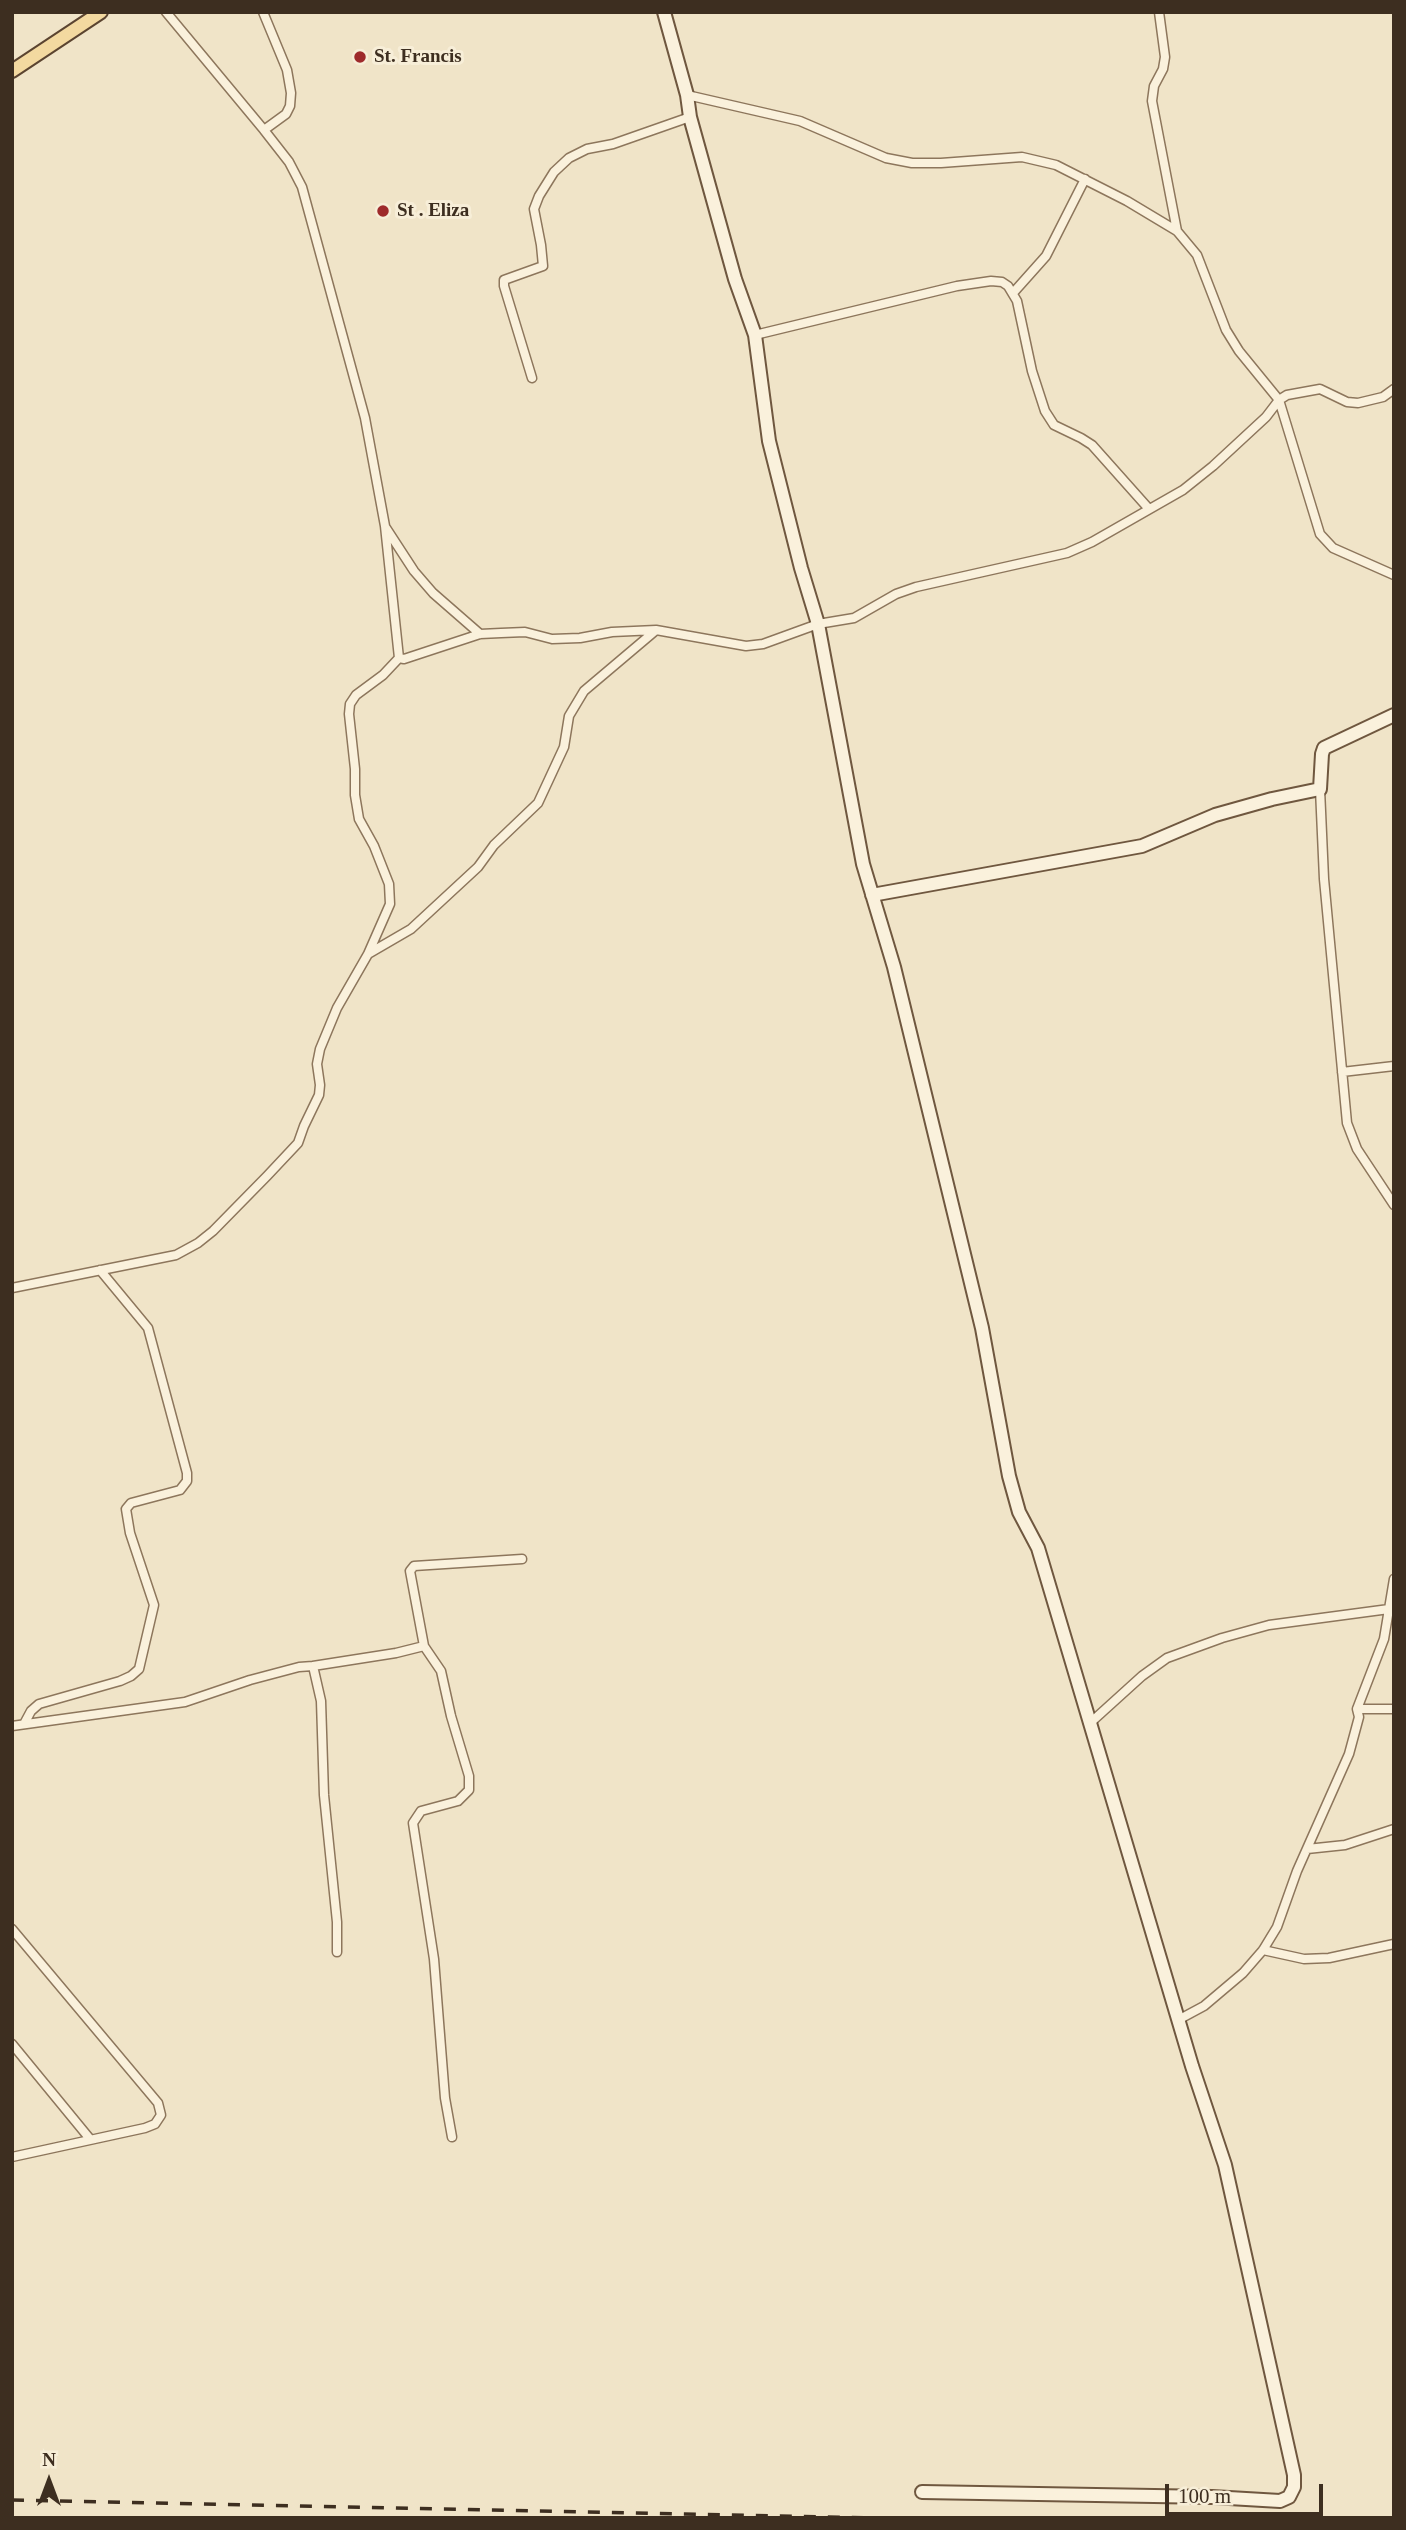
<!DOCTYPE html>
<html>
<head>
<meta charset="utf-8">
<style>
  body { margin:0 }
  #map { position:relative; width:1406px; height:2530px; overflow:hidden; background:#f0e4c8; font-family:Georgia,serif }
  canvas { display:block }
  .frame { position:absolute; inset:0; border:14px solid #3d2e20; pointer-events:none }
  .north { position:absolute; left:14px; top:2446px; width:70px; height:70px; -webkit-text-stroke:5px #f7eed8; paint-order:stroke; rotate:0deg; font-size:19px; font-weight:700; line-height:28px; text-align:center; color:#3d2e20 }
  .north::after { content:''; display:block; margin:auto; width:24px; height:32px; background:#3d2e20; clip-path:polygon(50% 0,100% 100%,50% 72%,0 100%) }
  .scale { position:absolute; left:1165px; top:2484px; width:158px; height:32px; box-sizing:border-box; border:4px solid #3d2e20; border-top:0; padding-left:9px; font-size:21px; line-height:24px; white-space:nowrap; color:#3d2e20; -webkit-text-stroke:5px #f7eed8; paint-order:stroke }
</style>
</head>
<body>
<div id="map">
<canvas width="1406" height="2530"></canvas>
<div class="frame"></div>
<div class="north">N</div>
<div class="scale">100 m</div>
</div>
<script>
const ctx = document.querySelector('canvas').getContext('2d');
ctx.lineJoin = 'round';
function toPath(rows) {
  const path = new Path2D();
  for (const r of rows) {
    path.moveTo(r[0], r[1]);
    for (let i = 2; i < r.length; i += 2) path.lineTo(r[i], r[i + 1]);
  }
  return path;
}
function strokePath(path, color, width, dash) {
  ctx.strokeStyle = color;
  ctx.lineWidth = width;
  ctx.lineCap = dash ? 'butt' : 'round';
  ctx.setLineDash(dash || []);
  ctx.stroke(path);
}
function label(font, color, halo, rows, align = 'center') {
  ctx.font = font + ' Georgia,serif';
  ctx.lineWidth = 6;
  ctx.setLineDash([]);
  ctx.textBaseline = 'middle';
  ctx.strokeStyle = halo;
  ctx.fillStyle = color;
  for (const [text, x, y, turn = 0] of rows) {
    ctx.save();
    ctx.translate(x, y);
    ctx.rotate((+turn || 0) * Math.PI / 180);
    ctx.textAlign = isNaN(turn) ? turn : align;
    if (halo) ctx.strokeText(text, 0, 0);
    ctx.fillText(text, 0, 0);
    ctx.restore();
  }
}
const street = toPath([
  [166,12,264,130,289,162,302,187,365,418,385,526,399,658,404,659,480,634,501,633,525,632,552,639,580,638,612,632,656,630,746,646,763,644,818,624,854,618,896,594,916,587,1067,553,1092,542,1183,490,1213,466,1266,417,1279,400,1287,395,1320,389,1347,402,1358,403,1383,397,1394,389],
  [263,12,287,70,291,93,290,106,286,114,264,130],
  [1159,12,1165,57,1163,69,1154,86,1152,101,1177,231],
  [687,95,800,121,886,158,912,163,941,163,1022,157,1056,165,1127,201,1177,231,1197,255,1226,330,1239,351,1279,400,1320,534,1333,548,1394,575],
  [1013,293,1046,256,1085,179],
  [755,335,957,286,991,281,1002,282,1008,286,1017,301,1032,371,1045,411,1054,425,1081,438,1092,445,1149,509],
  [532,378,504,286,504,280,543,266,541,245,534,209,539,196,554,172,569,158,587,149,613,144,690,117],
  [386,528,414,571,433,593,480,634],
  [1320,789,1324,879,1347,1123,1357,1149,1394,1205],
  [368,954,390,904,389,884,374,846,359,819,355,795,355,769,349,714,350,704,356,695,383,675,399,658],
  [1342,1072,1394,1066],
  [12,1288,176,1255,198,1243,213,1231,267,1176,298,1143,304,1126,319,1095,320,1085,317,1064,320,1049,337,1008,368,954,411,929,478,867,494,845,538,803,564,747,569,716,584,691,655,631],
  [313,1666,396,1653,424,1646],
  [1357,1709,1394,1709],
  [24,1724,31,1711,39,1704,120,1681,131,1676,139,1669,154,1605,130,1533,126,1509,131,1503,180,1490,187,1481,187,1473,148,1328,100,1270],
  [1089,1724,1142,1676,1167,1658,1222,1638,1269,1625,1389,1609],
  [12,1726,185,1702,250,1680,299,1667,313,1666,321,1701,324,1795,337,1922,337,1952],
  [1307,1849,1345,1845,1394,1829],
  [12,1929,158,2103,161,2115,155,2124,145,2128,12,2157],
  [1263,1950,1304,1959,1329,1958,1394,1944],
  [1178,2020,1204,2006,1243,1973,1263,1950,1277,1927,1297,1871,1349,1754,1359,1717,1357,1709,1384,1639,1394,1579],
  [12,2044,90,2139],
  [452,2137,445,2098,434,1959,413,1823,421,1811,458,1801,469,1790,469,1776,451,1716,441,1671,424,1646,410,1571,414,1566,522,1559]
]);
const secondary = toPath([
  [664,12,687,95,690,117,735,279,755,335,769,441,801,568,818,624,863,864,894,967,982,1328,1009,1476,1019,1512,1038,1548,1192,2066,1225,2165,1294,2475,1294,2487,1289,2497,1280,2501,1212,2497,922,2492],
  [872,895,1142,846,1215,815,1272,799,1320,789,1322,754,1324,748,1394,715]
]);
const primary = toPath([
  [12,71,101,12]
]);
strokePath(street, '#8d765c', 11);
strokePath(secondary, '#6f573f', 16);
strokePath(primary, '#5b4430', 16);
strokePath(street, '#faf1dc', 8);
strokePath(secondary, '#faf1dc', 12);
strokePath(primary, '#f3d9a0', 12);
strokePath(toPath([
  [12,2500,873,2518]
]), '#3d2e20', 3.5, [12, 12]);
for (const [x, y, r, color] of [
  [360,57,7,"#9e2a2b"],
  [383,211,7,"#9e2a2b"]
]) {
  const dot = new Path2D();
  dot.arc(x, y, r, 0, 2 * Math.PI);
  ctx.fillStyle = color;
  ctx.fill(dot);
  strokePath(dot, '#f7eed8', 2.5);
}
label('bold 19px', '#3d2e20', '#f7eed8', [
  ["St. Francis",374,57],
  ["St . Eliza",397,211]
], 'left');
</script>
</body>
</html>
